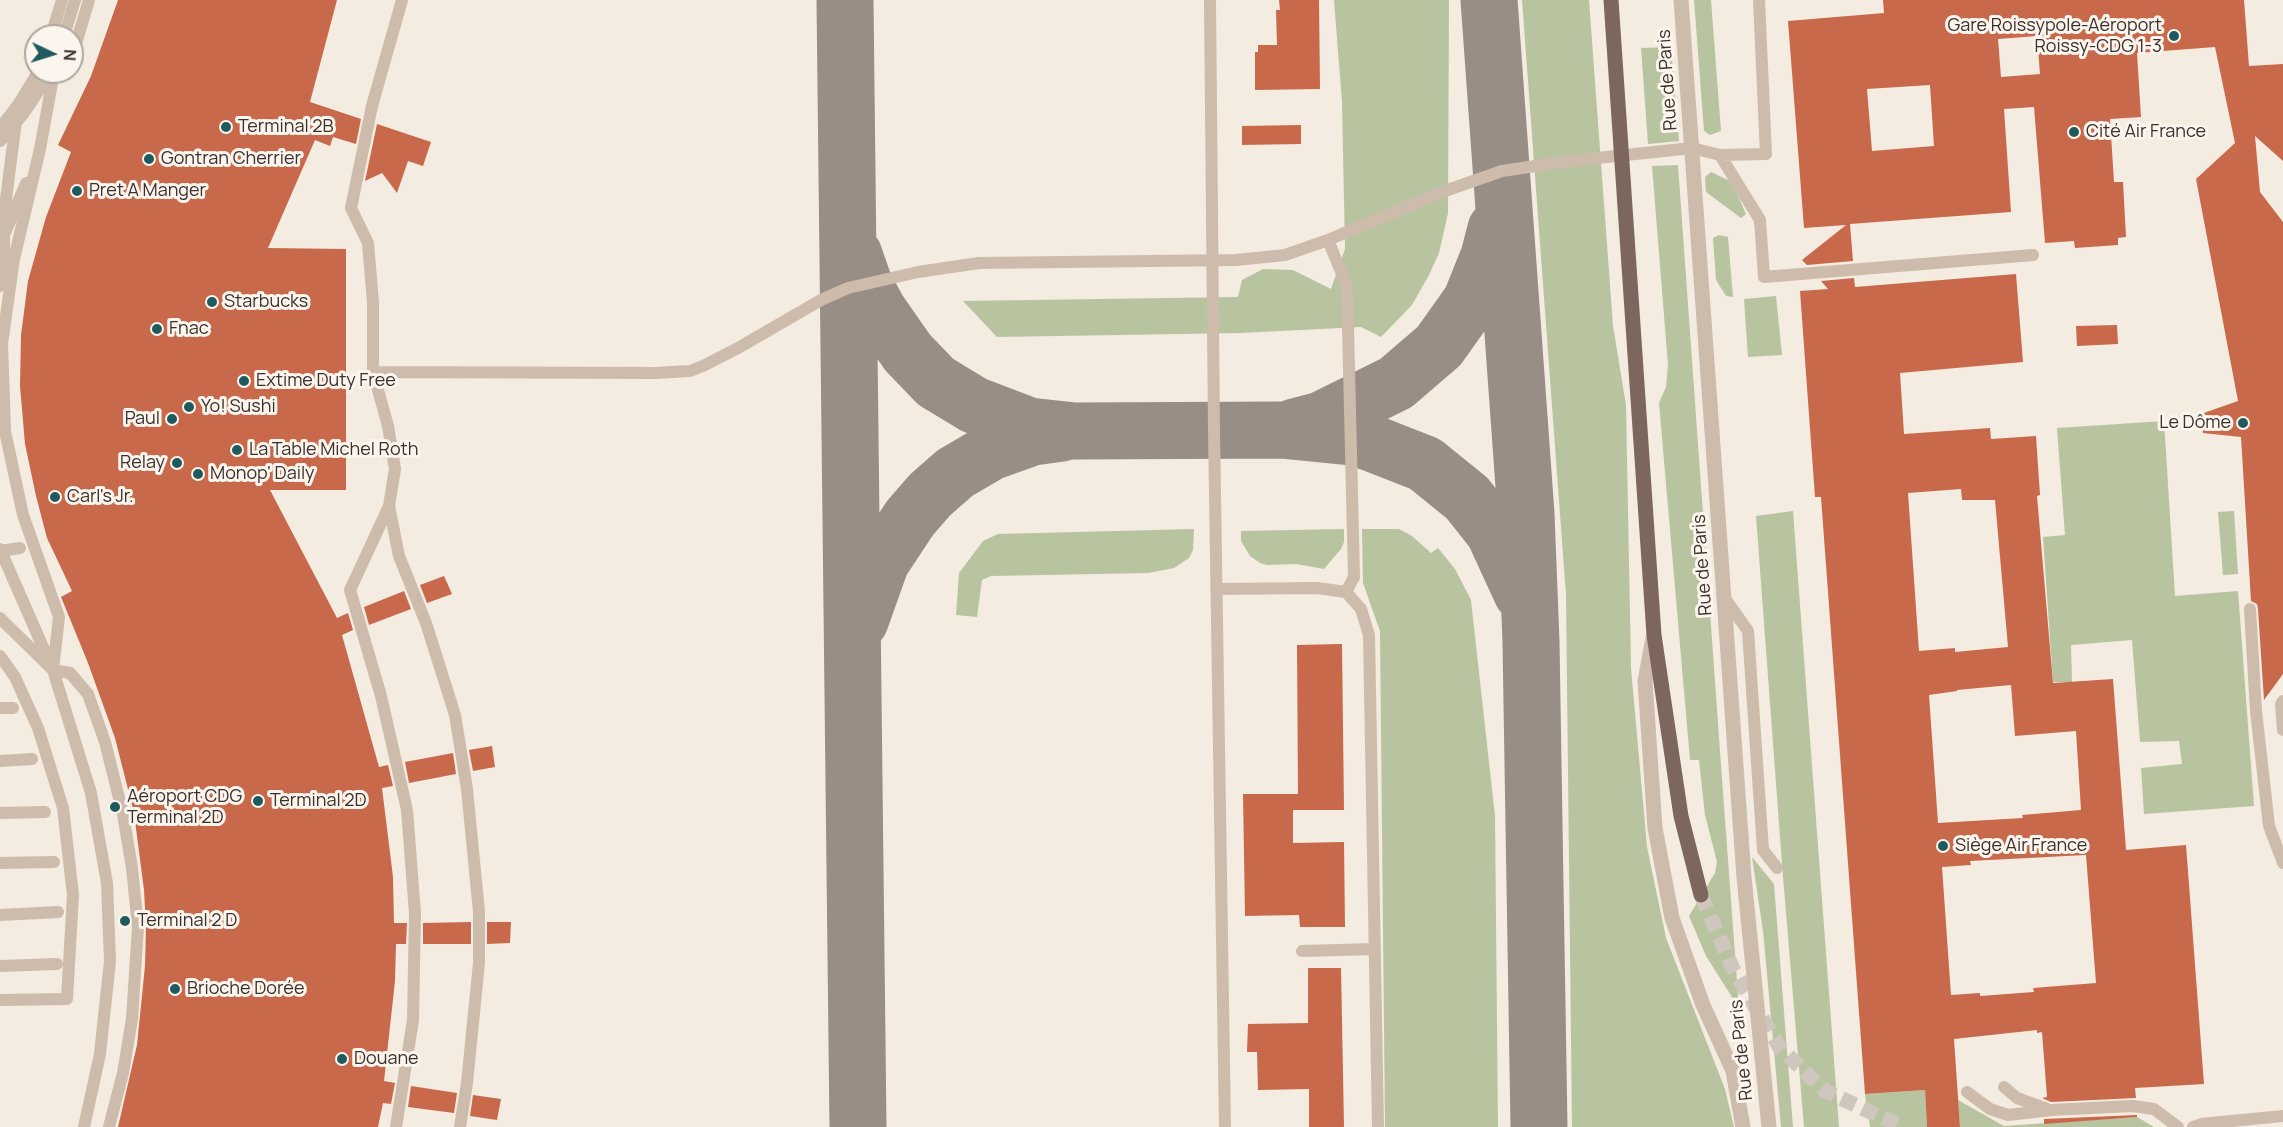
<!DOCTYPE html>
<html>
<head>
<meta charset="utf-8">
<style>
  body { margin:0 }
  #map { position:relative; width:2283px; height:1127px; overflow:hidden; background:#f4ebe1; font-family:Manrope,sans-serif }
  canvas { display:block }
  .north { position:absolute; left:24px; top:24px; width:60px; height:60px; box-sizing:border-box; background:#fbf5ee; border:2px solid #aea6a0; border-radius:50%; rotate:94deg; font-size:16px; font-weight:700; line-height:24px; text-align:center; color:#3b302b }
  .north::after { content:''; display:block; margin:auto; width:21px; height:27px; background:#1f5a5e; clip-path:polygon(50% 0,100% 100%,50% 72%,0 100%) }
</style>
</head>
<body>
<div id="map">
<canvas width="2283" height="1127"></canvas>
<div class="north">N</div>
</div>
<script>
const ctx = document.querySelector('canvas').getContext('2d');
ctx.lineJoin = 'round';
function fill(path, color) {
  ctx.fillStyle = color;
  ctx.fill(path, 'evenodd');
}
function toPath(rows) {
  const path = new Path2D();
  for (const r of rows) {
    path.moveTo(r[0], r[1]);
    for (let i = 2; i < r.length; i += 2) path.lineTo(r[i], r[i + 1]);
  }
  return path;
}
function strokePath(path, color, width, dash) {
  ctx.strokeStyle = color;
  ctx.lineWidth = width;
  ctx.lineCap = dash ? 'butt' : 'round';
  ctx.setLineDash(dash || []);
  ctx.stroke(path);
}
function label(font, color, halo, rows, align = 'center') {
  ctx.font = font + ' Manrope,sans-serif';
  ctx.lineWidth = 6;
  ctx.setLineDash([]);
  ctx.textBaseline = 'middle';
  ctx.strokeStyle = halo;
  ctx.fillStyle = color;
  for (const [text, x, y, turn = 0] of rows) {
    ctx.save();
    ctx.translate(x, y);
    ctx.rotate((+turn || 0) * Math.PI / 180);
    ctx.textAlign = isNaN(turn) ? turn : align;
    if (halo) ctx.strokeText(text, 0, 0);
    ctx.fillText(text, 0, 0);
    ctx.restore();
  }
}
fill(toPath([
  [1334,0,1449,0,1448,213,1439,253,1429,275,1412,305,1381,337,1361,327,1240,333,997,337,963,301,1238,297,1242,280,1263,269,1293,270,1331,289,1345,249,1342,102],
  [1522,0,1589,0,1613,326,1626,405,1631,668,1647,847,1666,938,1725,1089,1734,1127,1572,1127,1566,595],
  [1694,0,1711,0,1721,131,1710,135,1704,131],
  [1671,47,1679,141,1648,144,1641,48],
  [1678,165,1722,779,1739,1008,1706,956,1689,916,1715,873,1717,862,1705,815,1699,760,1690,760,1659,403,1666,387,1668,365,1652,166],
  [1711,172,1732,182,1746,214,1741,218,1706,192,1705,177],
  [1719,235,1728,237,1733,297,1726,296,1716,280,1713,238],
  [1776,296,1782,355,1748,357,1744,299],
  [2164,421,2175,596,2238,591,2254,806,2144,814,2141,768,2182,764,2179,741,2140,742,2132,640,2071,645,2072,682,2053,682,2043,537,2065,535,2057,428],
  [1793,511,1839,1127,1804,1127,1783,877,1756,516],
  [2234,511,2238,574,2223,575,2218,512],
  [1194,529,1193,550,1189,558,1174,568,1148,573,991,576,982,580,977,617,956,615,959,573,983,541,998,534],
  [1344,529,1344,542,1341,549,1324,569,1296,564,1267,565,1260,563,1250,556,1241,541,1241,531],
  [1362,529,1399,529,1412,536,1431,553,1438,548,1455,569,1471,600,1495,816,1498,1127,1385,1127,1380,631,1363,583],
  [1752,857,1774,884,1793,1127,1781,1127,1763,931],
  [1925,1090,1927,1127,1870,1127,1865,1094],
  [1958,1100,2004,1126,2137,1117,2154,1127,1960,1127]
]), '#b8c4a0');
strokePath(toPath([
  [845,0,858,1127],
  [1489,0,1526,514,1531,642,1539,1127],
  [854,255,864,284,878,310,908,353,936,382,974,405,1029,426,1075,431,1281,430,1351,437,1369,442,1425,464,1467,498,1494,532,1522,593],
  [1294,427,1321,420,1396,383,1439,346,1471,301,1489,256,1496,229],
  [860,621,881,562,910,518,930,495,955,473,991,452,1033,437,1062,433]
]), '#988e86', 57);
fill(toPath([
  [118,0,337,0,310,102,361,119,356,144,333,137,330,146,315,140,268,248,346,249,346,490,270,490,337,618,348,613,353,630,342,635,379,767,388,765,393,786,382,788,393,877,394,923,407,923,406,944,396,944,395,981,384,1081,395,1083,391,1104,383,1103,378,1127,118,1127,137,1045,145,966,146,927,144,890,134,813,115,738,88,663,61,597,72,591,47,538,36,496,25,444,20,386,21,335,28,281,46,217,71,152,58,145,91,76],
  [1279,0,1319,0,1320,89,1255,90,1255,52,1258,52,1258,45,1277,45,1276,10,1280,10],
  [1883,0,2244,0,2249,66,2283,64,2283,161,2255,136,2260,192,2283,222,2283,674,2264,700,2258,609,2257,604,2251,601,2241,437,2203,433,2201,414,2238,401,2196,179,2235,143,2215,47,2137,53,2141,117,2110,119,2114,182,2123,182,2126,237,2118,238,2118,245,2075,248,2074,241,2045,243,2034,107,2004,109,2011,212,1850,224,1853,261,1807,265,1802,260,1846,225,1804,228,1788,21,1884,13],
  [2037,36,2040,74,2001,77,1998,39],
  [1930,85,1934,146,1872,151,1867,89],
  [377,124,431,142,423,166,408,161,397,193,382,173,365,181],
  [1301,125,1301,144,1242,145,1242,126],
  [2016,274,2023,362,1900,373,1904,434,1990,428,1991,439,2036,436,2040,495,2037,496,2053,683,2113,679,2126,850,2186,845,2204,1084,2135,1088,2136,1098,2051,1102,2042,1098,2047,1097,2042,1032,2037,1033,2037,1030,1954,1039,1960,1127,1927,1127,1925,1090,1865,1094,1821,497,1815,497,1800,291,1828,289,1821,281,1854,278,1855,287],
  [1961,489,1962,500,1995,500,2008,647,1955,652,1955,648,1919,651,1908,493],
  [2011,685,2015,736,2076,731,2081,810,2022,815,2023,818,1938,823,1929,695,1957,691,1957,690],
  [2086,855,2096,983,2033,988,2034,992,1980,996,1980,993,1951,995,1942,867,1971,865,1970,861],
  [2117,325,2118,344,2077,346,2076,326],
  [444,576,452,594,427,603,420,585],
  [404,591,411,609,369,625,364,607],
  [1342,644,1344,810,1293,810,1293,843,1344,842,1345,927,1300,927,1299,915,1245,916,1243,794,1298,794,1297,645],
  [492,746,495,767,473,771,469,750],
  [453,753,456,774,409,783,405,762],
  [471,922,471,944,423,944,423,923],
  [487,922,511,922,510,943,487,944],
  [1308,968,1341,968,1344,1127,1309,1127,1309,1089,1258,1090,1257,1052,1247,1052,1248,1024,1308,1023],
  [411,1086,457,1093,454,1113,408,1107],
  [473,1095,501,1099,497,1120,470,1116],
  [2137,1115,2137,1117,2044,1124,2044,1119]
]), '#c8694b');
strokePath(toPath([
  [1701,895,1733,969,1780,1048,1825,1091,1903,1127]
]), '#cfc6bd', 15, [15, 8]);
strokePath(toPath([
  [1210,0,1214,431,1225,1127],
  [51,36,62,0],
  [64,36,75,0],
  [72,57,89,0],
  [0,128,18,105,38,72],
  [0,141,24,113,51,72],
  [1720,155,1760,220,1764,277,2033,255],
  [6,231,26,183],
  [1328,240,1347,286,1354,577,1346,592],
  [0,286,4,269,4,215,18,105],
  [373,372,655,373,690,371,703,366,738,348,821,300,848,288,918,272,979,263,1236,260,1285,255,1328,240,1442,192,1502,171,1569,161,1692,148,1720,155,1766,154,1759,0],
  [389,506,399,556,426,623,455,715,467,789,479,912,479,963,467,1083,460,1127],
  [0,549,53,670,91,793,107,883,110,961,100,1054,84,1127],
  [0,551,20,548],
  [1216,589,1317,588,1346,592,1361,609,1369,635,1378,1127],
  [1724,597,1748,631,1763,850,1777,868],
  [2250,609,2256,711,2269,826,2283,863],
  [0,618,53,670,70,673,88,694,105,742,123,814,132,868,138,927,132,1019,123,1073,109,1127],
  [0,656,15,677,38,728,63,808,73,895,67,999,0,1000],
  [53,670,59,617,23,515,5,431,2,344,14,259,40,149,54,72],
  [2283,701,2281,704,2283,730],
  [0,708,13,708],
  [0,761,32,759],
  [0,813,45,812],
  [0,863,54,862],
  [0,915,58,912],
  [1302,951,1375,949],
  [0,966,57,964],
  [2004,1087,2017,1098,2047,1109],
  [1967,1092,1990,1109,2008,1115,2051,1110,2133,1106,2154,1109,2178,1127],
  [396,1127,413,1020,415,913,407,810,381,696,350,590,389,506,395,469,388,426,373,372,373,302,368,243,351,208,372,106,402,0],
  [2193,1127,2201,1124,2283,1116]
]), '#cdbbac', 12);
strokePath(toPath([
  [1681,0,1744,877,1769,1127],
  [1653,638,1645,681,1655,828,1672,918,1703,1005,1733,1071,1743,1127]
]), '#cdbbac', 15);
strokePath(toPath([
  [1611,0,1654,635,1681,816,1701,895]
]), '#7d675c', 15);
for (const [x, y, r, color] of [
  [2174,36,6,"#1f5a5e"],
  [226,127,6,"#1f5a5e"],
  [2074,132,6,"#1f5a5e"],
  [149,159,6,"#1f5a5e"],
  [77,191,6,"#1f5a5e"],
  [212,302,6,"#1f5a5e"],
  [157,329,6,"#1f5a5e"],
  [244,381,6,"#1f5a5e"],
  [189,407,6,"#1f5a5e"],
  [172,419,6,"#1f5a5e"],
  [2243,423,6,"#1f5a5e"],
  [237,450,6,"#1f5a5e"],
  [177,463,6,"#1f5a5e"],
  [198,474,6,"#1f5a5e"],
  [55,497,6,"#1f5a5e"],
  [258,801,6,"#1f5a5e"],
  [115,807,6,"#1f5a5e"],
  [1943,846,6,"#1f5a5e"],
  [125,921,6,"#1f5a5e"],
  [175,989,6,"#1f5a5e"],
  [342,1059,6,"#1f5a5e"]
]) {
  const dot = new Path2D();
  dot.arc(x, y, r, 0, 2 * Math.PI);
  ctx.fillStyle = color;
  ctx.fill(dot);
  strokePath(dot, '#fbf5ee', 2);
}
label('18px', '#3b302b', '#fbf5ee', [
  ["Gare Roissypole-Aéroport",2162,26,"right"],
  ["Roissy-CDG 1-3",2162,47,"right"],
  ["Terminal 2B",238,127],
  ["Cité Air France",2086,132],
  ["Gontran Cherrier",161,159],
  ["Pret A Manger",89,191],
  ["Starbucks",224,302],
  ["Fnac",169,329],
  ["Extime Duty Free",256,381],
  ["Yo! Sushi",201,407],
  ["Paul",160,419,"right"],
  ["Le Dôme",2231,423,"right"],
  ["La Table Michel Roth",249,450],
  ["Relay",165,463,"right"],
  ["Monop' Daily",210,474],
  ["Carl's Jr.",67,497],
  ["Aéroport CDG",127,797],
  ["Terminal 2D",127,818],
  ["Terminal 2D",270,801],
  ["Siège Air France",1955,846],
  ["Terminal 2 D",137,921],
  ["Brioche Dorée",187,989],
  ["Douane",354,1059]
], 'left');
label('18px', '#3b302b', '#fbf5ee', [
  ["Rue de Paris",1668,80,-94],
  ["Rue de Paris",1703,565,-94],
  ["Rue de Paris",1742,1050,-96]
]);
</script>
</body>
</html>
